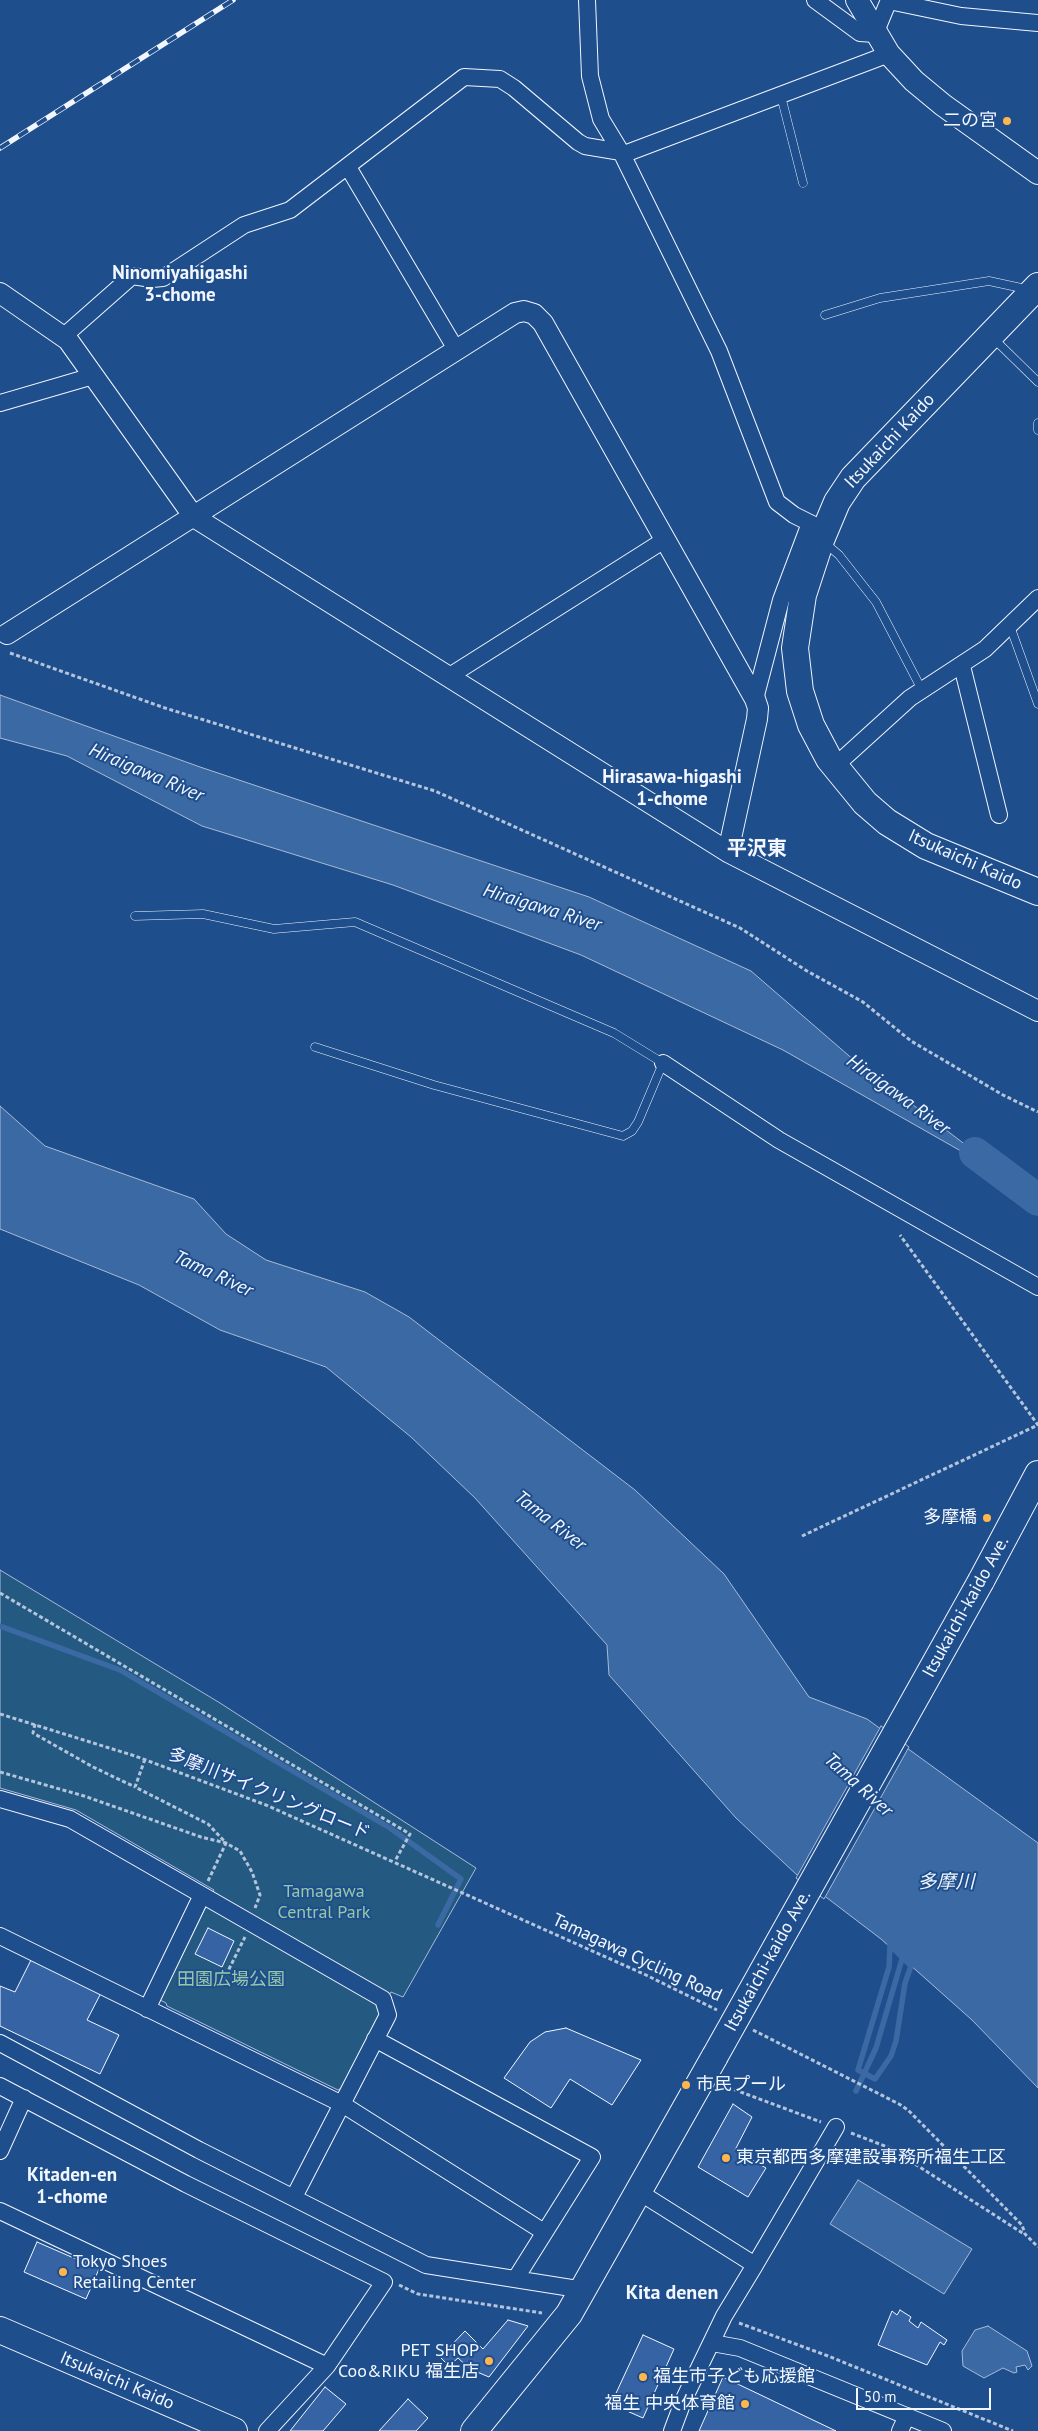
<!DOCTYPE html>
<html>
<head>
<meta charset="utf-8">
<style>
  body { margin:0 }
  #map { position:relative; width:1038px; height:2431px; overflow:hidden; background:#1f4e8c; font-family:"PT Sans",sans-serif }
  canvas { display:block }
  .scale { position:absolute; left:856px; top:2388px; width:135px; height:22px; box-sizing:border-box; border:2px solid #f2f6ff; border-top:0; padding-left:6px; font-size:15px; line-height:18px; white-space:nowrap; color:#f2f6ff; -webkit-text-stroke:4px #1f4e8c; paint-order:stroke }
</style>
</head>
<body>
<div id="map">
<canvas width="1038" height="2431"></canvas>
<div class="scale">50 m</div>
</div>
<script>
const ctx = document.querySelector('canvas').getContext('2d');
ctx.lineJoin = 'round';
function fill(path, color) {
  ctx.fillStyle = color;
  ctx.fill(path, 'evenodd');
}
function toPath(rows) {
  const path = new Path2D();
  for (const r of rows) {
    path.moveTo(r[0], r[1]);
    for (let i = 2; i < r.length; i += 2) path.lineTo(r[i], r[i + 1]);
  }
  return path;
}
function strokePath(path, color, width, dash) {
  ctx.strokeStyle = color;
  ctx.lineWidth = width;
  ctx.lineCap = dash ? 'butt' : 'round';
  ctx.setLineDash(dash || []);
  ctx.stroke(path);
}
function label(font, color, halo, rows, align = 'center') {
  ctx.font = font + ' "PT Sans","Noto Sans JP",sans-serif';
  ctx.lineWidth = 4;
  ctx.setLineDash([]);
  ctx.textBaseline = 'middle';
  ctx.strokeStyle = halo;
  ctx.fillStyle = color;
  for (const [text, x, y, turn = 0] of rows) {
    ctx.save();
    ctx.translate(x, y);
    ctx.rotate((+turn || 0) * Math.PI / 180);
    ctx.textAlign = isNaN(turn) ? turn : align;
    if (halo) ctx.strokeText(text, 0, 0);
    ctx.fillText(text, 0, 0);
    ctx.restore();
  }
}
const green = toPath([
  [0,1570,220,1703,476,1868,403,1997,391,1992,343,2087,338,2090,167,2006,166,2003,160,2000,214,1890,76,1810,0,1788,0,1570]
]);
fill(green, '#245a82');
strokePath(green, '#a8bbd7', 1);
const water = toPath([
  [0,695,200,767,589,897,751,971,855,1061,1012,1180,783,1050,581,955,393,885,202,826,67,756,0,738,0,695],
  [0,1106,45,1146,194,1199,226,1234,266,1260,365,1292,409,1317,635,1490,724,1574,809,1697,867,1719,1038,1843,1038,2088,972,2020,881,1939,797,1875,736,1818,609,1675,607,1645,475,1498,411,1437,326,1367,220,1330,139,1285,0,1229,0,1106],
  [858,2180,972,2249,944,2294,830,2224,858,2180],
  [988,2326,1027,2351,1032,2366,1028,2370,1025,2365,1016,2367,1017,2372,1014,2373,1003,2368,984,2378,963,2366,962,2351,975,2330,988,2326]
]);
fill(water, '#3b69a3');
strokePath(water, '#a8bbd7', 1);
const pier = toPath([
  [881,1726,909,1747,824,1899,796,1878,881,1726]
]);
fill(pier, '#1f4e8c');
strokePath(pier, '#a8bbd7', 1);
strokePath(toPath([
  [0,1626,120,1670,390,1828,461,1879,438,1925],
  [890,1945,911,1966,905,1983,896,2041,891,2056,875,2079,858,2070,889,1967,890,1945],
  [856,2091,876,2048,902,1959]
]), '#3b69a3', 5.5);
strokePath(toPath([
  [975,1153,1038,1200]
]), '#3b69a3', 32);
const building = toPath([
  [208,1928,234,1941,222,1967,195,1954,208,1928],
  [31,1960,101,1993,87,2020,119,2035,100,2074,0,2026,0,1986,15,1992,31,1960],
  [566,2028,641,2060,612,2105,570,2079,551,2108,504,2078,530,2042,545,2032,566,2028],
  [733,2104,752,2117,735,2150,766,2168,748,2197,698,2167,733,2104],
  [37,2242,99,2269,86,2299,24,2272,37,2242],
  [900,2310,911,2317,909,2321,918,2328,921,2322,947,2340,944,2345,940,2342,927,2365,878,2345,892,2311,897,2315,900,2310],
  [508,2320,528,2326,489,2377,470,2369,458,2358,449,2366,440,2357,465,2331,483,2349,508,2320],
  [643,2335,674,2349,643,2418,611,2404,643,2335],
  [723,2377,836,2431,699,2431,723,2377],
  [325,2387,346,2404,323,2431,290,2431,325,2387],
  [408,2399,428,2418,416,2431,379,2431,408,2399]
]);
fill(building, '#3563a3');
strokePath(building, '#f2f6ff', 1);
const service = toPath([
  [781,96,803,183],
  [825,315,880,298,989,281,1026,289],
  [993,338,1038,382],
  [1038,423,1038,430],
  [825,543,839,555,876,602,922,690],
  [1010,626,1038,704],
  [135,916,203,914,274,929,355,922,614,1033,663,1063,638,1122,632,1131,623,1136,434,1085,315,1047]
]);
const minor = toPath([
  [587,0,590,76,601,119,621,152,719,351,777,502,794,515,824,530],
  [815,0,860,33,875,34,889,0],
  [889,1,961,16,1038,23],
  [348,167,457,351],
  [64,336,132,276,152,279,163,278,244,225,290,210,464,77,500,79,514,88,578,142,585,146,627,153,889,54],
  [0,403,93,376],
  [962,666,999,815],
  [448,677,666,539],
  [755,699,781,600,810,523],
  [835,766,910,698,985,649,1038,598],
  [663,1063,779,1140,1038,1287],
  [0,1799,70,1819,383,1999,388,2015,294,2197],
  [0,1936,342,2104,544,2232],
  [147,2009,202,1895],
  [375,2039,592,2157,516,2278],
  [0,2043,199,2150,426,2265,584,2290],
  [0,2086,186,2184,384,2282,327,2366,267,2431],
  [0,2151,24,2098],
  [639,2192,755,2265,724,2316,684,2399,672,2431],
  [0,2211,327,2366],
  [755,2265,836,2127],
  [712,2343,740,2348,943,2431],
  [900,2431,907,2416]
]);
const tertiary = toPath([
  [0,293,68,340,194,517,728,852,1038,1011],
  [7,634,515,313,524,311,534,314,543,323,755,699,758,708,757,719,728,852]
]);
const secondary = toPath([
  [857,0,889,54,914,81,943,105,1038,173]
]);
const primary = toPath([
  [1038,286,853,478,837,502,821,540,803,595,795,648,800,691,811,725,829,759,865,803,887,822,926,846,1038,892],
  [981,1581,1038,1474],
  [0,2330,234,2431],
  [474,2431,569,2314,715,2056]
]);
strokePath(service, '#f2f6ff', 9);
strokePath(minor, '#f2f6ff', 18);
strokePath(tertiary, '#f2f6ff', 22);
strokePath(secondary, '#f2f6ff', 24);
strokePath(primary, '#f2f6ff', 28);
strokePath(toPath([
  [10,653,165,708,435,791,740,928,807,971,863,1002,911,1041,1003,1095,1038,1112],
  [802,1536,1038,1425,900,1235],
  [0,1593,410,1834,395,1861],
  [0,1714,135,1756,266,1805,646,1975,717,2010],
  [35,1724,33,1733,93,1767,135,1787],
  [0,1772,84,1796,201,1837,226,1843,208,1824,135,1787,145,1759],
  [208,1881,226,1843,240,1851,252,1872,260,1895,255,1908],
  [223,1981,245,1937],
  [753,2030,899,2104,908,2110,1022,2225,1025,2234,1038,2247],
  [722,2085,821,2122],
  [851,2133,890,2148,1024,2234],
  [399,2285,418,2294,542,2313],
  [739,2323,828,2356,1013,2431]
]), '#b3c4dc', 3, [4, 2.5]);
strokePath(service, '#1f4e8c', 8);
strokePath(minor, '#1f4e8c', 16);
strokePath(tertiary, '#1f4e8c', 20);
strokePath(secondary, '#1f4e8c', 22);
strokePath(primary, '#1f4e8c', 26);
const rail = toPath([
  [0,148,233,0]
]);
strokePath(rail, '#f2f6ff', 5.5);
strokePath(rail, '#1f4e8c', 4, [11]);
const primaryBridge = toPath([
  [715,2056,981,1581]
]);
strokePath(primaryBridge, '#f2f6ff', 28, []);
strokePath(primaryBridge, '#1f4e8c', 26);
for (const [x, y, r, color] of [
  [1007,121,5,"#ffb74d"],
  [987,1518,5,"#ffb74d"],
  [686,2085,5,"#ffb74d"],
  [726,2158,5,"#ffb74d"],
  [63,2272,5,"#ffb74d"],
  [489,2361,5,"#ffb74d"],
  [643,2377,5,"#ffb74d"],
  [745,2404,5,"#ffb74d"]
]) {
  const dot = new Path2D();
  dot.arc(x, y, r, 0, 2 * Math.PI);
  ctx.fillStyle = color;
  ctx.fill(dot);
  strokePath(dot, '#1f4e8c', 2);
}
label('18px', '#f2f6ff', '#1f4e8c', [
  ["二の宮",997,121],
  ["多摩橋",977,1518],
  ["市民プール",696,2085,"left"],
  ["東京都西多摩建設事務所福生工区",736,2158,"left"],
  ["Tokyo Shoes",73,2262,"left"],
  ["Retailing Center",73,2283,"left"],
  ["PET SHOP",479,2351],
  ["Coo&RIKU 福生店",479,2372],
  ["福生市子ども応援館",653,2377,"left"],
  ["福生 中央体育館",735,2404]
], 'right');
label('18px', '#f2f6ff', '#1f4e8c', [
  ["Itsukaichi Kaido",890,441,-47],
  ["Itsukaichi Kaido",965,860,24],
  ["Itsukaichi-kaido Ave.",966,1607,-61],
  ["多摩川サイクリングロード",269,1794,22],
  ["Tamagawa Cycling Road",637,1958,25],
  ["Itsukaichi-kaido Ave.",768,1961,-61],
  ["Itsukaichi Kaido",117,2381,23]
]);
label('18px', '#97c8a6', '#1f4e8c', [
  ["Tamagawa",324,1892],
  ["Central Park",324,1913],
  ["田園広場公園",231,1980]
]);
label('bold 19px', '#f2f6ff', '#1f4e8c', [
  ["Ninomiyahigashi",180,274],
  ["3-chome",180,296],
  ["Hirasawa-higashi",672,778],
  ["1-chome",672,800],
  ["Kitaden-en",72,2176],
  ["1-chome",72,2198]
]);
label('italic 19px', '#f2f6ff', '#1f4e8c', [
  ["Hiraigawa River",146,773,23],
  ["Hiraigawa River",542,908,17],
  ["Hiraigawa River",898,1095,36],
  ["Tama River",213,1274,25],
  ["Tama River",550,1521,38],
  ["Tama River",858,1785,42],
  ["多摩川",946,1883]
]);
label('bold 20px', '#f2f6ff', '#1f4e8c', [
  ["平沢東",757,849],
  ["Kita denen",672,2293]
]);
</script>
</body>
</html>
